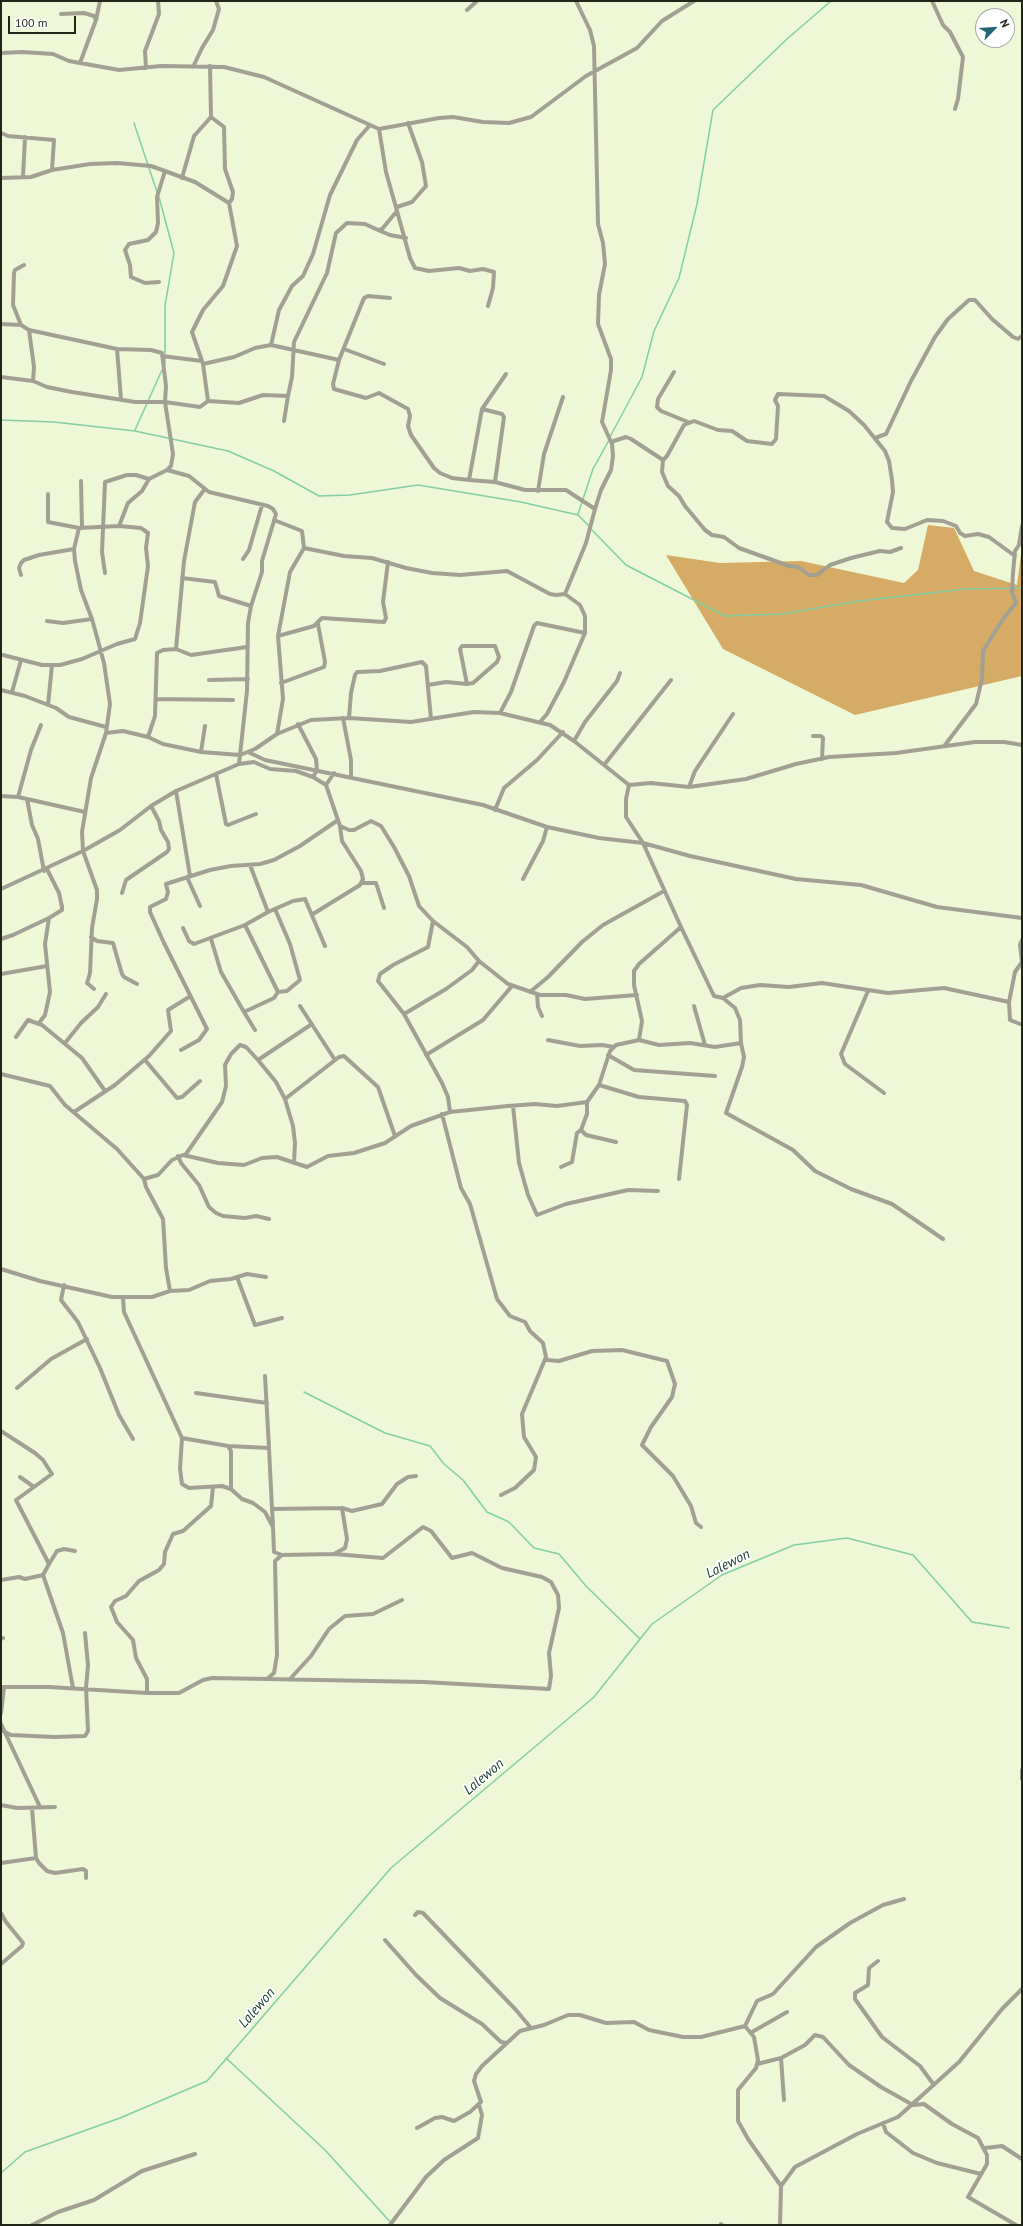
<!DOCTYPE html>
<html>
<head>
<meta charset="utf-8">
<style>
  body { margin:0 }
  #map { position:relative; width:1023px; height:2226px; overflow:hidden; background:#eef7d6; font-family:"PT Sans",sans-serif }
  canvas { display:block }
  .frame { position:absolute; inset:0; border:2px solid #222619; pointer-events:none }
  .north { position:absolute; left:975px; top:8px; width:40px; height:40px; box-sizing:border-box; background:#fff; border:1px solid #a7a8a3; border-radius:50%; rotate:65deg; font-size:11px; font-weight:700; line-height:16px; text-align:center; color:#222619 }
  .north::after { content:''; display:block; margin:auto; width:14px; height:18px; background:#216577; clip-path:polygon(50% 0,100% 100%,50% 72%,0 100%) }
  .scale { position:absolute; left:8px; top:16px; width:68px; height:18px; box-sizing:border-box; border:2px solid #222619; border-top:0; padding-left:5px; font-size:12px; line-height:14px; white-space:nowrap; color:#222619; -webkit-text-stroke:3px #fff; paint-order:stroke }
</style>
</head>
<body>
<div id="map">
<canvas width="1023" height="2226"></canvas>
<div class="frame"></div>
<div class="north">N</div>
<div class="scale">100 m</div>
</div>
<script>
const ctx = document.querySelector('canvas').getContext('2d');
ctx.lineJoin = 'round';
function fill(path, color) {
  ctx.fillStyle = color;
  ctx.fill(path, 'evenodd');
}
function toPath(rows) {
  const path = new Path2D();
  for (const r of rows) {
    path.moveTo(r[0], r[1]);
    for (let i = 2; i < r.length; i += 2) path.lineTo(r[i], r[i + 1]);
  }
  return path;
}
function strokePath(path, color, width, dash) {
  ctx.strokeStyle = color;
  ctx.lineWidth = width;
  ctx.lineCap = dash ? 'butt' : 'round';
  ctx.setLineDash(dash || []);
  ctx.stroke(path);
}
function label(font, color, halo, rows, align = 'center') {
  ctx.font = font + ' "PT Sans",sans-serif';
  ctx.lineWidth = 3.5;
  ctx.setLineDash([]);
  ctx.textBaseline = 'middle';
  ctx.strokeStyle = halo;
  ctx.fillStyle = color;
  for (const [text, x, y, turn = 0] of rows) {
    ctx.save();
    ctx.translate(x, y);
    ctx.rotate((+turn || 0) * Math.PI / 180);
    ctx.textAlign = isNaN(turn) ? turn : align;
    if (halo) ctx.strokeText(text, 0, 0);
    ctx.fillText(text, 0, 0);
    ctx.restore();
  }
}
fill(toPath([
  [928,525,954,528,974,571,1017,585,1022,546,1022,676,855,715,723,649,666,555,720,563,801,561,904,583,918,570]
]), '#d5ab65');
strokePath(toPath([
  [134,123,157,192],
  [159,197,174,253,165,306,165,363],
  [1,420,54,422,135,431,228,451,274,471,319,496,350,495,418,485,521,502,578,515,589,526],
  [135,430,162,370],
  [610,437,642,377,654,331,679,278,697,204,713,110,787,39,831,1],
  [578,514,593,469,609,440],
  [591,529,626,565,725,616,782,614,859,601,965,589,1022,588],
  [304,1392,385,1433,430,1446,444,1464,463,1480,487,1512,509,1522,534,1548,559,1554,586,1586,640,1639],
  [226,2058,325,2150,393,2225],
  [1,2173,25,2152,120,2118,207,2081,391,1868,594,1697,652,1624,722,1575,794,1545,847,1538,913,1555,972,1622,1009,1628]
]), '#80d0a4', 1.5);
strokePath(toPath([
  [932,1,943,25,950,32,963,57,958,99,955,109],
  [467,10,477,1],
  [61,14,84,13,94,16,96,20,80,63],
  [96,20,100,1],
  [1,53,22,52,53,54,69,61,119,70,161,66,224,67,264,77,379,129,439,118,453,117,483,122,509,123,531,117,586,76,637,48,662,21,694,1],
  [193,67,202,48,213,30,219,9,216,1],
  [146,68,145,51,159,14,158,1],
  [370,125,357,140,330,195,313,254,303,276,292,286,279,310,271,345,339,360,333,384,334,389,366,398,379,393,408,409,410,416,408,426,411,435,434,468,440,473,452,478,469,480],
  [1,133,8,136,54,140,52,170],
  [165,171,195,182,229,203,232,199,233,192,225,169,224,127,211,117,210,66],
  [23,177,25,137],
  [1,178,31,177,52,170,90,164,117,163,151,166,165,171,157,197,158,223,156,232,148,240,129,244,125,250,130,265,131,277,145,283,159,282],
  [182,178,194,136,211,117],
  [397,207,412,202,426,186,422,162,408,123],
  [397,211,410,258,415,268,429,271,459,268,470,271,483,269,494,272,493,288,488,306],
  [378,230,390,235,406,238],
  [1,324,21,325,29,330,34,367,33,381,47,387,72,392,135,402,165,402,166,386,162,353,151,350,117,349],
  [21,325,13,305,14,273,15,270,24,265],
  [29,330,117,349,121,399],
  [344,349,384,364],
  [162,356,202,361],
  [339,360,364,298,368,296,390,298],
  [203,364,234,357,255,348,271,345],
  [674,372,658,399,657,407,661,411,688,422],
  [506,374,482,409,469,480,495,482,525,490,566,490,595,509],
  [1,377,33,381],
  [208,401,203,364,192,332,203,310,223,286,237,246,229,203],
  [482,409,502,414,504,417,495,482],
  [284,421,288,396],
  [875,438,886,434,911,381,935,337,948,319,969,300,975,300,992,319,1013,337,1018,339,1022,336],
  [611,442,626,437,631,439,663,460,667,456,684,425,694,421,718,430,732,431,747,441,772,444,776,439,778,406,775,400,778,394,824,396,849,411,864,425,885,451,889,461,892,480,893,492,887,522,892,528,905,529,927,520,943,521,956,526,960,533,965,536,978,534,989,537,1015,556],
  [663,460,662,472,668,486,679,496,685,506,705,530,712,535,724,537,739,548,789,566,798,567,809,575,817,575,830,565,851,558,880,551,890,552,901,548],
  [81,481,82,528],
  [204,490,195,502,184,561,176,649,191,655,247,647],
  [538,491,544,454,563,397],
  [48,494,48,522,79,528],
  [274,520,302,531,304,548],
  [243,559,249,550,262,505],
  [105,573,102,552,105,482,127,475,136,475,149,479],
  [21,575,19,568,21,563,24,560,39,555,74,549],
  [182,578,215,582,219,596,251,606],
  [47,621,63,623,92,619],
  [278,636,314,626,322,618,384,622,386,618,383,602,388,562],
  [3,655,42,665,60,665,82,659,117,644,135,639,140,623,148,566,146,548,148,533,141,528,119,526],
  [209,680,248,679],
  [281,683,324,667,325,662,318,624],
  [428,685,446,682,467,684,460,649,462,646,495,646,499,657,497,662,473,683,467,684],
  [1,690,25,696,56,708,69,717,106,727],
  [12,692,21,660],
  [156,699,233,700],
  [48,705,52,665],
  [500,713,511,692,534,626,537,623,585,633],
  [343,718,351,760,351,777],
  [349,718,351,693,355,675,357,672,380,671,422,662,426,666,431,719],
  [540,722,547,714,564,682,585,633,585,616,580,605,565,594,586,543,595,509,601,490,611,470,613,456,612,444,602,422,611,370,611,359,598,324,599,295,605,264,603,243,598,224,594,46,590,30,576,1],
  [298,724,316,759,317,770,313,777],
  [106,733,123,731,148,737,155,716,157,653,163,650,176,649],
  [277,734,283,699,278,636,290,572,304,548,344,556,372,558,406,568,432,573,460,575,507,571,550,594,556,595,565,594],
  [813,736,821,736,823,738,822,759],
  [148,737,163,744,201,752,240,755,247,691,248,623,251,606,262,572,262,561,276,514,273,509,268,506,209,492,189,476,167,470],
  [574,741,585,722,617,681,620,673],
  [945,745,976,704,982,679,983,651,1003,619,1016,603,1012,592,1013,573,1015,551,1019,545,1022,526],
  [201,752,205,726],
  [248,752,265,760,483,805,547,827,599,838,643,843,690,856,796,879,861,885,937,907,1022,918],
  [239,764,254,762,270,769,296,771,313,777,326,785,340,826,342,841,361,871,363,879,360,885,313,914],
  [604,765,671,680],
  [216,774,226,824,228,825,256,814],
  [326,785,334,773],
  [689,787,695,771,733,714],
  [176,791,190,876],
  [1,796,18,797,85,812],
  [18,797,31,750,41,725],
  [27,799,32,825,38,839,44,871],
  [495,810,504,788,537,760,563,732],
  [340,826,349,830,354,830,371,821,381,826,394,847,409,876,419,906,433,921,428,947,393,965,380,974,378,981,404,1014,442,1083,448,1097,450,1112],
  [187,877,200,906],
  [523,879,543,841,547,827],
  [362,883,376,883,384,908],
  [1,889,83,851,120,830,151,806,176,791,239,764,240,755,255,749,277,734,311,720,349,718,411,722,474,712,500,713,550,725,574,741,629,785,651,783,689,787,746,779,796,764,829,757,896,753,975,742,1004,742,1022,745],
  [122,893,126,880,167,852,169,849,168,842,161,830,159,821,151,806],
  [275,909,290,944,300,980,287,991,278,992],
  [268,912,293,901,305,899,325,946],
  [433,921,467,947,479,961],
  [183,928,189,941,194,944,245,925,268,912,250,865],
  [91,937,97,941,113,943,122,974,124,977,137,984],
  [1,939,13,935,49,918],
  [211,939,221,972,244,1012,274,998,278,992,245,925],
  [1,974,47,966],
  [94,989,87,983,90,973,92,928,97,899,97,890,83,851,82,832,91,778,106,733,110,704,104,663,92,619,81,590,75,561,74,549,79,528,119,526,128,503,142,491,149,479,167,470,171,466,173,454,165,402,200,407,208,401,239,403,263,395,288,396,292,377,294,342,327,273,336,233,347,223,365,224,378,230,382,229,397,211,386,172,379,129],
  [868,991,841,1054,845,1064,884,1093],
  [530,992,548,977,582,942,603,925,664,891],
  [537,994,538,1007,542,1016],
  [723,998,741,988,760,985,789,987,822,983,888,993,944,988,1009,1002],
  [300,1006,335,1060],
  [694,1006,705,1045],
  [244,1012,255,1030],
  [404,1014,446,989,472,970,479,961,508,984,540,995,566,995,585,999,637,995],
  [39,1023,45,1015,50,992,45,944,49,918,62,910,62,907,59,893,47,869],
  [1020,1024,1010,1020,1009,1002,1015,972,1022,962,1020,945,1022,940],
  [16,1037,28,1020,42,1025,82,1058,105,1091],
  [548,1040,580,1046,602,1045,614,1047],
  [639,1040,659,1045,690,1043,715,1047,741,1043,740,1020,735,1008,723,998,714,996,681,927],
  [65,1043,81,1023,98,1007,106,994],
  [741,1043,744,1057,742,1067,726,1113,793,1150,815,1171,851,1189,892,1204,943,1239],
  [181,1050,199,1040,207,1029,164,943,150,912,150,907,166,899,168,892,166,884,210,870,231,866,260,864,274,860,300,846,338,820],
  [426,1055,483,1020,512,986],
  [608,1055,634,1070,715,1076],
  [145,1060,177,1098,182,1097,200,1081],
  [258,1060,312,1024],
  [1,1074,50,1086,65,1105,117,1149,144,1179,158,1175,172,1160,183,1155,218,1163,244,1165,262,1158,277,1157,307,1167,328,1156,354,1153,385,1143,411,1126,450,1112,508,1106,535,1104,557,1106,587,1102,599,1085,610,1051,616,1045,639,1040,642,1021,634,985,634,971,639,964,681,927,643,843,626,817,626,799,629,785],
  [599,1085,639,1097,685,1101,687,1105,679,1179],
  [285,1099,293,1126,295,1143,294,1163],
  [513,1106,519,1163,528,1195,537,1215,566,1204,628,1190,658,1191],
  [74,1112,115,1085,149,1056,171,1031,168,1010,189,997],
  [442,1114,461,1188,470,1204,497,1299,510,1316,525,1322,530,1331,543,1343,546,1357,522,1414,524,1437,536,1457,534,1470,515,1488,501,1495],
  [581,1130,586,1135,616,1142],
  [186,1154,222,1102,226,1086,225,1065,231,1054,240,1045,246,1047,258,1060,276,1082,285,1099,339,1057,344,1056,378,1087,395,1136],
  [178,1156,181,1163,199,1185,209,1207,216,1213,223,1216,245,1218,256,1216,269,1219],
  [561,1167,572,1162,577,1133,581,1130,587,1114,587,1102],
  [144,1179,146,1187,163,1219,166,1268,170,1291,189,1290,210,1281,231,1279,247,1274,266,1277],
  [1,1269,40,1281,112,1297,152,1297,170,1291],
  [237,1277,255,1325,282,1318],
  [64,1285,61,1300,78,1322,100,1368,119,1415,133,1439],
  [123,1298,124,1312,182,1438,228,1446,269,1448,272,1509,342,1508,347,1539,345,1548,334,1554,282,1555],
  [546,1357,547,1360,559,1361,592,1351,622,1350,667,1361,675,1384,672,1397,651,1427,642,1445,673,1476,691,1506,696,1523,701,1527],
  [265,1376,269,1448],
  [17,1388,51,1359,87,1339],
  [196,1393,267,1403],
  [1,1431,35,1453,43,1460,52,1474,34,1487],
  [182,1438,180,1469,182,1484,189,1488,222,1486,231,1489],
  [20,1477,34,1487,16,1500,49,1564,43,1575,63,1633,73,1688],
  [342,1508,352,1511,382,1504,397,1484,408,1477,416,1476],
  [272,1509,273,1525],
  [49,1564,57,1551,64,1549,75,1551],
  [1,1580,19,1577,25,1579,43,1575],
  [1,1639,3,1638],
  [267,1679,424,1682,549,1689,551,1676,549,1653,559,1608,558,1595,551,1582,542,1577,502,1568,472,1553,452,1558,431,1531,423,1527,383,1558,334,1554],
  [290,1679,311,1656,329,1629,345,1616,373,1614,402,1600],
  [1,1687,49,1687,147,1693,179,1693,203,1680,212,1678,267,1679,274,1673,277,1655,275,1561,282,1555,274,1552,273,1527,265,1512,253,1503,242,1499,231,1489,231,1451,228,1446],
  [147,1693,147,1679,136,1658,133,1640,117,1622,111,1607,115,1601,126,1596,139,1581,159,1570,164,1564,165,1552,173,1534,183,1531,211,1506,213,1487],
  [1,1713,4,1687],
  [1,1724,40,1807],
  [3,1731,11,1735,54,1737,85,1736,88,1731,86,1688,88,1665,85,1633],
  [1022,1770,1022,1779],
  [1,1805,17,1808,55,1807],
  [32,1808,36,1858,39,1863,47,1871,55,1873,83,1869,86,1871,86,1878],
  [1,1863,36,1858],
  [1,1913,6,1922,23,1943,22,1946,1,1964],
  [415,1915,418,1912,423,1913,516,2010,531,2028],
  [385,1940,416,1975,440,1998,482,2024,501,2042,507,2043],
  [878,1961,869,1968,868,1985,855,1993,855,1999,882,2037,920,2066,934,2085],
  [745,2026,757,2001,773,1994,816,1947,850,1923,883,1905,904,1899],
  [752,2032,787,2012],
  [757,2064,781,2058],
  [784,2100,781,2058,805,2045,815,2035,823,2037,849,2065,881,2087,913,2105,924,2104,952,2124,978,2138,987,2155,987,2164,968,2197,1016,2225],
  [883,2123,886,2132,913,2153,937,2163,981,2174],
  [417,2128,435,2118,442,2117,454,2121,470,2112,481,2102,474,2081,476,2074,482,2066,520,2031,544,2025,568,2015,580,2015,606,2023,634,2022,649,2030,683,2037,701,2037,745,2026,754,2037,758,2060,756,2068,738,2090,738,2121,748,2139,781,2186],
  [985,2148,1002,2146,1022,2159],
  [721,2224,722,2225],
  [32,2225,58,2212,94,2200,142,2171,195,2154],
  [390,2225,426,2177,444,2160,478,2138,482,2115,479,2105],
  [780,2225,781,2186,795,2167,857,2134,898,2117,959,2062,1002,2009,1022,1989]
]), '#a2a092', 4);
label('italic 14px', '#163a28', '#fff', [
  ["Lalewon",728,1564,-27],
  ["Lalewon",484,1777,-40],
  ["Lalewon",257,2008,-49]
]);
</script>
</body>
</html>
